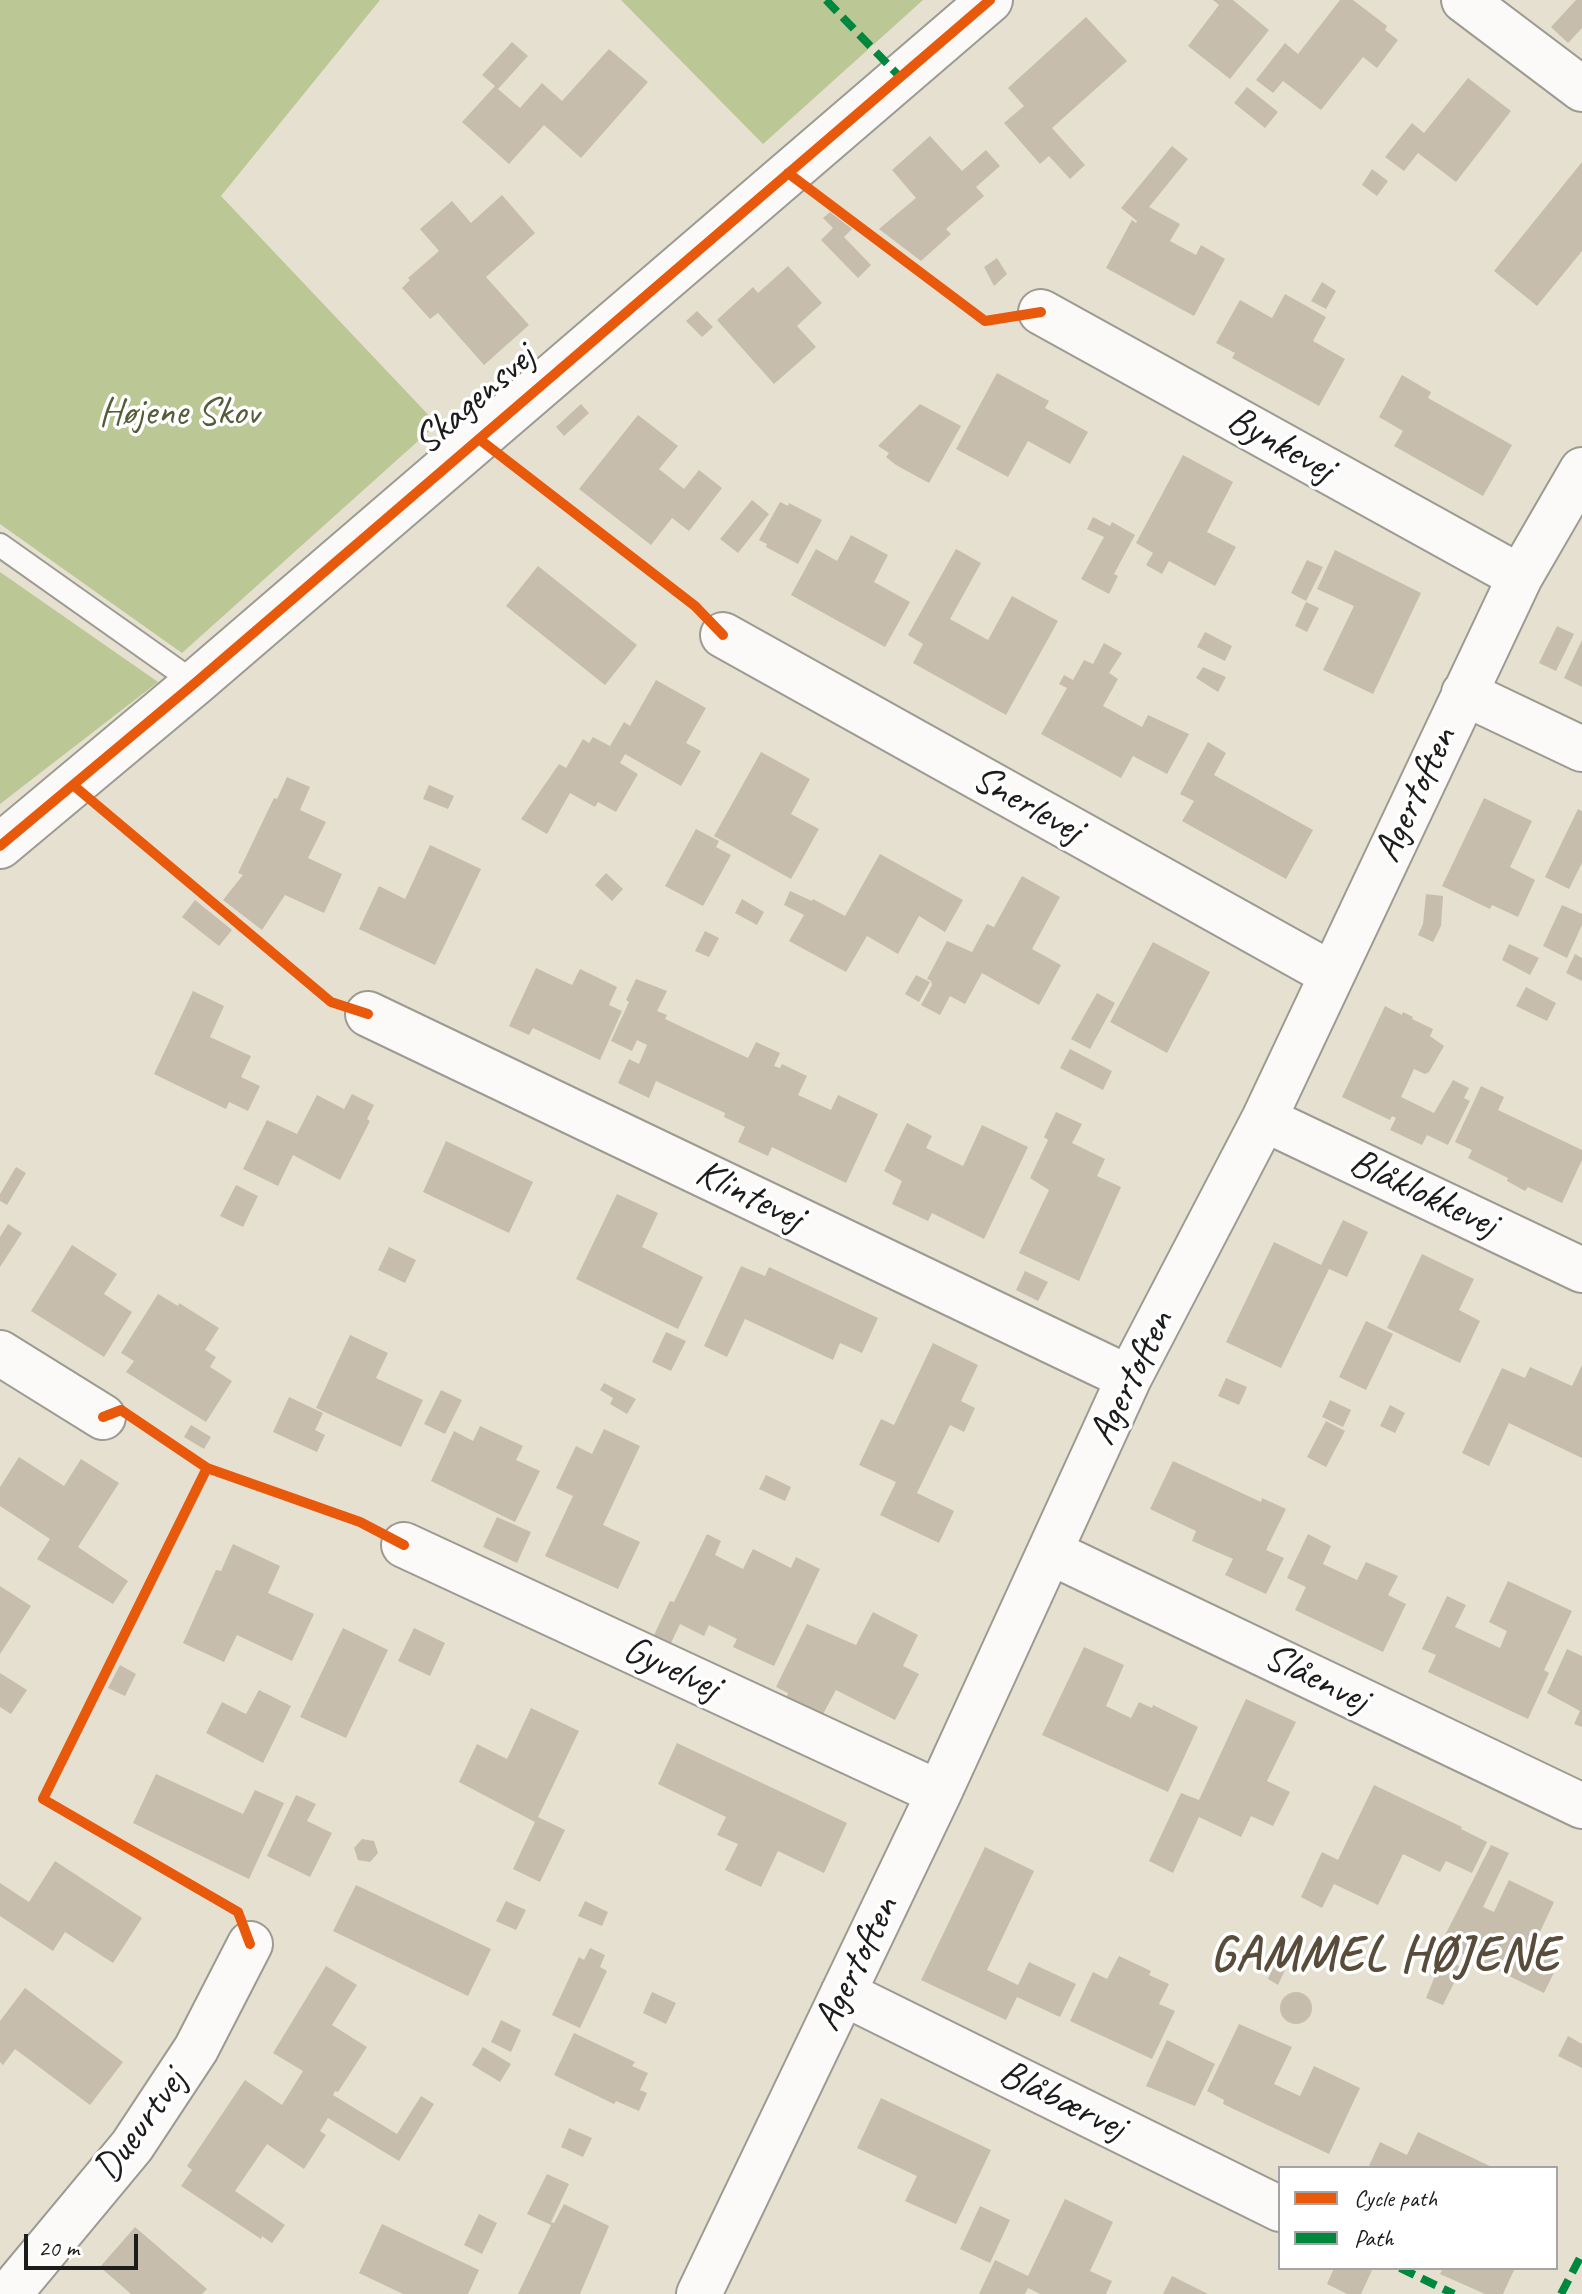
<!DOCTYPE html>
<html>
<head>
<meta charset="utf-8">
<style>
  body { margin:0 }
  #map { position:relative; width:1582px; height:2294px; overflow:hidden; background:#e5e0d0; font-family:Caveat,sans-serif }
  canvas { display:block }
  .legend { position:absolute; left:1278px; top:2166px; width:280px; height:104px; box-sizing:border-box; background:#fff; border:2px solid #a4a4a4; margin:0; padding:10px 14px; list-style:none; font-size:24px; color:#1c1c1c }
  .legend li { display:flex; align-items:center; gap:16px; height:40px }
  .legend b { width:40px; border:2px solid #a4a4a4 }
  .scale { position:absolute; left:24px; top:2234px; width:114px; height:36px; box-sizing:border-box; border:4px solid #1c1c1c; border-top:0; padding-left:10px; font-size:24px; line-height:28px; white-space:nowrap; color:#1c1c1c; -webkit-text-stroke:6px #fff; paint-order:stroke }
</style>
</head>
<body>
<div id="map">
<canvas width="1582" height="2294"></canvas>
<ul class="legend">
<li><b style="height:10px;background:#e8590c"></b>Cycle path</li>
<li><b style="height:10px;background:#00873e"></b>Path</li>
</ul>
<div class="scale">20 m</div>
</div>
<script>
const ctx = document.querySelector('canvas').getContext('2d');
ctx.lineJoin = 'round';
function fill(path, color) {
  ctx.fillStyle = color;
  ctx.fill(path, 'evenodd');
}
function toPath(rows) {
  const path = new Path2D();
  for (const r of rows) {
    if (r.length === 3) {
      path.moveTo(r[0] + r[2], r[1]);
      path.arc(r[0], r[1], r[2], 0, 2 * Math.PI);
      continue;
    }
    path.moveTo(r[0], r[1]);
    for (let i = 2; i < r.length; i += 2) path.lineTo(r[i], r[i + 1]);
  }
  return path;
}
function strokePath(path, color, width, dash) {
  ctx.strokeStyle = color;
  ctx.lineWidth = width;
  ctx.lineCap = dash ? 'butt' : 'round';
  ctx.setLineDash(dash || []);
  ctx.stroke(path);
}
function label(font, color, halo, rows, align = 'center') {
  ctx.font = font + ' Caveat,sans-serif';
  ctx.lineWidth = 7;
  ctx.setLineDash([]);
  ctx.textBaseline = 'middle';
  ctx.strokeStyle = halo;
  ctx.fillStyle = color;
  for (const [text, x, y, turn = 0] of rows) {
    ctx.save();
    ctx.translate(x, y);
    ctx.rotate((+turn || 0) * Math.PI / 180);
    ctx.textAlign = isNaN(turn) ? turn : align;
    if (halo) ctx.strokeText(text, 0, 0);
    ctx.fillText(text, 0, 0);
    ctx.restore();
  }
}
fill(toPath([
  [0,0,380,0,221,196,437,424,182,653,0,524],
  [621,0,923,0,763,144],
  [0,572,158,682,0,804]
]), '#bbc794');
fill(toPath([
  [1213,0,1233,0,1269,30,1230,79,1188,46,1219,5],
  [1340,0,1353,0,1387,26,1385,30,1398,40,1377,68,1363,57,1321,110,1283,81,1273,93,1256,80,1285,43,1298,54],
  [1576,0,1582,0,1582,28,1568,43,1551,27],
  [1086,17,1127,61,1052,128,1085,165,1070,179,1049,156,1040,164,1004,123,1024,106,1008,88],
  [512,42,528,56,498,89,520,108,542,83,562,101,609,49,648,82,581,158,544,125,509,164,462,122,495,86,482,75],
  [1468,78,1511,111,1456,182,1418,153,1404,171,1385,157,1412,123,1424,133],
  [1247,87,1278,112,1265,128,1234,103],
  [930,136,962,171,986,150,1000,166,976,187,984,196,946,229,951,234,921,261,879,229,916,198,892,170],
  [1172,146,1188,159,1149,207,1180,224,1170,241,1196,255,1201,245,1225,259,1194,316,1106,268,1132,220,1136,223,1137,221,1121,208],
  [1582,162,1582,251,1537,306,1494,271],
  [1372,169,1388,181,1377,196,1362,185],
  [502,195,535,233,486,277,529,325,484,365,438,313,430,319,402,288,410,280,408,278,439,251,420,229,452,201,471,223],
  [830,212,852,229,844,237,871,265,858,278,821,240,833,228,823,218],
  [997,258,1007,274,994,286,984,267],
  [788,266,822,303,797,326,816,347,774,384,717,320,753,287,758,293],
  [1322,282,1336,291,1326,309,1311,301],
  [1285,294,1326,317,1313,341,1345,359,1319,406,1232,358,1235,353,1216,343,1240,300,1272,318],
  [697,311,713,327,702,337,686,321],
  [997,373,1049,401,1045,408,1088,432,1070,464,1028,441,1008,477,956,449],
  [1402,375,1431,392,1428,398,1512,445,1483,496,1394,446,1403,431,1379,417],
  [581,404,589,413,564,436,556,427],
  [920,404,961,426,929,483,896,465,886,457,889,453,878,446],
  [638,415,678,446,659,469,684,489,699,470,722,488,689,531,672,518,651,545,579,489],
  [1183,455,1233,482,1207,532,1236,547,1215,586,1169,561,1162,574,1146,565,1153,553,1136,543],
  [752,500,769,514,738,553,720,539],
  [780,502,788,506,789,503,822,520,798,564,766,547,767,544,759,540],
  [1093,517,1110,526,1112,522,1135,535,1114,574,1118,576,1109,594,1081,579,1104,537,1087,529],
  [851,535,888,555,874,582,910,602,885,647,791,595,816,549,837,561],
  [956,549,981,563,950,619,988,640,1012,596,1058,621,1006,715,913,663,923,644,908,635],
  [1335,550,1421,593,1373,694,1323,670,1354,606,1317,589],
  [1307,560,1323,567,1306,601,1291,593],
  [538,566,637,645,605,685,506,606],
  [1306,602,1319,608,1307,632,1295,626],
  [1557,626,1574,634,1556,671,1539,663],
  [1205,632,1232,646,1225,661,1197,647],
  [1582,640,1582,687,1564,678],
  [1104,643,1122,653,1109,673,1118,679,1103,706,1142,727,1148,715,1189,734,1167,774,1133,756,1121,778,1041,734,1067,688,1059,684,1064,675,1073,680,1084,660,1093,664],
  [1203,667,1226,677,1218,692,1196,678],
  [656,680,706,708,686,743,701,751,681,786,625,754,620,763,638,774,616,812,598,802,595,807,570,793,547,834,521,819,559,764,566,768,583,739,589,743,593,737,610,746,624,722,630,726],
  [1208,742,1226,753,1214,775,1313,830,1286,879,1182,821,1194,801,1180,794],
  [761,752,810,779,791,814,819,829,791,879,714,836],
  [287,777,310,787,300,810,326,822,308,858,342,874,324,913,285,895,262,930,223,900,243,875,238,873,274,798,277,799],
  [429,785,454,796,448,809,423,799],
  [1484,798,1532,821,1510,867,1535,880,1518,917,1492,905,1490,909,1442,886],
  [1578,809,1582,811,1582,863,1569,889,1545,877],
  [696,829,719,841,716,847,731,855,703,906,665,886],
  [430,845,481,869,435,965,359,929,379,886,405,899],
  [880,854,963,900,945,932,919,916,898,954,867,936,846,972,789,941,804,915,784,905,790,891,812,901,813,899,845,916],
  [606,873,623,889,612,901,595,885],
  [1022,876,1060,897,1032,949,1061,965,1039,1005,982,973,965,1004,950,996,940,1015,921,1005,932,985,931,981,927,979,947,941,972,952,987,924,994,927],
  [1426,894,1443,896,1441,926,1433,942,1418,935,1423,924],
  [742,899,764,912,757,925,735,913],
  [195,900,232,930,219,946,182,917],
  [1562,905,1582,914,1582,925,1567,958,1543,946],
  [705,931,719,938,709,957,695,951],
  [1153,942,1210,972,1167,1053,1110,1022],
  [1509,944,1539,958,1530,975,1502,960],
  [1575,954,1582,958,1582,981,1566,973],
  [536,968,572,985,580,969,617,987,609,1005,622,1011,600,1060,533,1028,529,1035,509,1026],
  [916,975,930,982,919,1002,905,994],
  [636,979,667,991,657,1011,667,1015,665,1019,748,1058,756,1042,780,1053,774,1066,780,1068,782,1064,807,1076,798,1095,831,1110,838,1095,878,1114,846,1183,772,1147,768,1156,738,1142,745,1127,724,1117,725,1113,656,1081,649,1098,618,1083,629,1059,639,1064,647,1045,637,1040,632,1051,611,1041,629,1002,626,1000],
  [1526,987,1556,1003,1547,1021,1516,1006],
  [193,991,224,1006,210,1037,251,1056,241,1077,260,1086,248,1111,229,1102,226,1109,154,1074],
  [1097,993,1115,1003,1090,1049,1071,1039],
  [1385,1006,1402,1015,1403,1012,1413,1017,1412,1019,1433,1029,1430,1036,1444,1046,1429,1072,1425,1074,1414,1069,1401,1097,1434,1113,1453,1080,1469,1088,1464,1098,1470,1101,1448,1145,1427,1135,1422,1145,1390,1130,1396,1118,1392,1116,1390,1120,1342,1097],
  [1070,1049,1112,1071,1103,1090,1060,1068],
  [1481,1086,1504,1097,1498,1110,1582,1150,1582,1160,1562,1203,1528,1187,1525,1191,1507,1181,1508,1178,1468,1158,1472,1150,1455,1142],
  [352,1094,374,1105,367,1119,370,1121,340,1180,293,1155,278,1186,243,1169,267,1120,297,1134,317,1095,344,1109],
  [1056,1112,1082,1124,1072,1143,1105,1159,1097,1176,1121,1187,1079,1281,1019,1253,1049,1190,1030,1178,1048,1140,1044,1137],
  [907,1123,932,1136,926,1148,963,1166,982,1125,1028,1147,984,1239,932,1213,928,1221,892,1204,902,1181,884,1171],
  [446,1141,533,1182,509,1233,423,1192],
  [16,1167,26,1173,7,1205,0,1201,0,1194],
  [236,1185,258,1196,243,1227,220,1216],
  [617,1194,658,1213,642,1247,703,1277,678,1329,576,1279],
  [1343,1220,1368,1232,1347,1277,1329,1269,1281,1368,1226,1342,1274,1242,1321,1265],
  [8,1224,22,1233,0,1267,0,1237],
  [72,1245,117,1274,104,1294,132,1312,104,1357,31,1311],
  [389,1247,416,1260,405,1283,378,1270],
  [1422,1254,1474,1279,1459,1310,1480,1321,1460,1363,1387,1328],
  [741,1266,765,1276,769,1267,878,1318,862,1353,840,1343,833,1360,745,1319,727,1357,704,1346],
  [1025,1271,1048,1282,1038,1301,1016,1290],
  [158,1294,178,1306,179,1303,219,1328,205,1350,216,1357,210,1367,232,1381,206,1422,126,1372,134,1361,121,1353],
  [1366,1321,1393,1334,1366,1390,1339,1377],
  [666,1332,686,1341,671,1371,652,1362],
  [350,1335,388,1353,376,1378,423,1400,401,1447,316,1408],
  [933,1343,978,1365,961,1401,975,1408,964,1432,950,1425,917,1493,954,1511,939,1543,880,1515,896,1482,859,1465,881,1419,894,1425],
  [1582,1365,1582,1458,1509,1423,1489,1466,1462,1453,1502,1368,1525,1378,1530,1367,1572,1386],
  [1226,1378,1247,1387,1239,1405,1218,1396],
  [604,1383,636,1399,627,1414,610,1404,613,1398,600,1390],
  [441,1390,462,1400,445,1434,424,1424],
  [289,1397,323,1413,315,1430,325,1435,317,1452,273,1432],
  [1330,1400,1351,1410,1343,1427,1322,1417],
  [1390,1405,1405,1413,1395,1433,1380,1426],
  [1326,1421,1345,1431,1326,1467,1307,1457],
  [191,1425,211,1437,204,1449,184,1437],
  [480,1426,523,1446,516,1460,540,1471,515,1522,431,1481,454,1431,473,1441],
  [604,1429,640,1446,603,1525,640,1542,618,1589,545,1556,573,1496,556,1488,576,1446,592,1454],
  [19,1457,64,1486,81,1459,119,1483,78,1547,128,1581,113,1604,37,1559,50,1539,0,1506,0,1487],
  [1173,1461,1261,1502,1262,1498,1286,1509,1266,1550,1284,1558,1266,1594,1225,1575,1233,1559,1192,1541,1196,1531,1150,1509],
  [766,1475,791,1487,785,1501,759,1489],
  [497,1517,531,1532,517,1563,483,1547],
  [707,1534,721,1541,715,1555,743,1569,753,1549,791,1568,796,1557,820,1569,774,1666,733,1647,737,1639,709,1625,704,1636,680,1624,671,1643,654,1635,670,1601,674,1602],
  [1308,1534,1331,1546,1323,1564,1357,1580,1366,1562,1398,1576,1388,1595,1406,1604,1383,1652,1295,1610,1306,1587,1287,1578],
  [233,1544,280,1566,268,1593,314,1614,292,1661,237,1635,224,1662,183,1643,216,1570,221,1571],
  [1508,1581,1572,1611,1544,1670,1549,1673,1528,1719,1428,1672,1436,1655,1422,1649,1447,1596,1466,1605,1455,1627,1500,1648,1507,1631,1489,1622],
  [0,1586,31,1606,0,1654],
  [873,1612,918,1635,903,1666,919,1674,895,1720,836,1690,822,1716,786,1698,788,1693,776,1687,807,1624,856,1645],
  [343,1628,388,1650,346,1738,300,1717],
  [414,1628,445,1643,430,1676,398,1661],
  [1084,1647,1124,1665,1106,1706,1131,1718,1139,1702,1152,1708,1153,1705,1198,1727,1168,1792,1042,1735],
  [1567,1649,1582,1656,1582,1727,1574,1724,1580,1711,1547,1693],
  [120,1665,136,1674,125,1696,108,1688],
  [0,1673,27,1690,11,1714,0,1707],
  [259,1690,291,1706,263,1763,206,1733,222,1702,246,1714],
  [1246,1699,1296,1722,1267,1781,1290,1792,1273,1826,1251,1816,1241,1837,1199,1817,1173,1873,1149,1861,1181,1793,1199,1800],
  [531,1708,579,1731,538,1817,565,1830,540,1882,513,1869,535,1822,459,1782,477,1744,507,1759],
  [677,1743,847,1823,824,1873,778,1851,761,1887,725,1870,738,1844,717,1835,726,1817,658,1784],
  [156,1774,243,1814,255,1790,284,1803,249,1879,133,1823],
  [1374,1785,1462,1827,1461,1829,1487,1842,1472,1873,1446,1861,1440,1872,1403,1854,1378,1905,1334,1884,1322,1908,1301,1897,1322,1852,1338,1860],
  [296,1795,316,1804,307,1821,332,1833,310,1877,267,1856],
  [362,1839,374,1841,378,1853,370,1862,358,1860,354,1848],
  [1491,1845,1509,1853,1483,1907,1494,1912,1509,1880,1554,1902,1532,1949,1559,1962,1544,1993,1441,1943],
  [985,1847,1034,1871,987,1970,1018,1985,1029,1962,1076,1984,1060,2017,1017,1997,1006,2020,921,1980],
  [55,1861,142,1918,113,1963,65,1932,53,1951,0,1916,0,1883,29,1902],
  [356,1885,491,1949,468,1996,333,1931],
  [506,1901,526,1910,516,1930,496,1921],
  [585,1901,608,1912,602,1926,578,1916],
  [590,1948,605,1955,600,1967,607,1971,580,2028,552,2015,579,1957,584,1960],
  [1119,1956,1151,1971,1149,1975,1169,1984,1159,2004,1175,2011,1152,2059,1070,2021,1093,1972,1107,1979],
  [1442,1959,1462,1967,1443,2005,1426,1998],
  [1274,1965,1285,1970,1278,1985,1268,1979],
  [326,1966,357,1985,332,2025,367,2047,338,2092,335,2091,333,2095,397,2134,421,2096,434,2104,399,2161,328,2118,320,2131,326,2135,304,2169,267,2144,235,2191,285,2225,272,2243,262,2236,261,2239,181,2186,192,2170,187,2166,245,2080,282,2105,303,2071,273,2053],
  [25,1988,123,2062,90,2105,15,2049,3,2065,0,2062,0,2021],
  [652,1992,676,2003,666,2024,643,2013],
  [1296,2008,16],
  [501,2020,521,2030,511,2052,491,2042],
  [1239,2024,1292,2047,1274,2084,1300,2096,1314,2066,1360,2088,1329,2154,1223,2104,1224,2100,1207,2091],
  [574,2033,635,2062,632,2066,648,2073,640,2090,647,2093,639,2111,616,2101,614,2104,554,2075],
  [1568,2036,1582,2044,1582,2068,1558,2056],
  [1167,2040,1215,2064,1195,2106,1146,2086],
  [483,2047,511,2064,500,2082,472,2065],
  [881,2098,991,2150,956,2224,905,2201,917,2176,857,2148],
  [569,2128,592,2138,583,2157,561,2147],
  [1418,2132,1494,2168,1368,2168,1380,2142,1407,2155],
  [547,2174,569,2184,551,2222,554,2223,564,2204,609,2226,580,2294,518,2294,551,2225,527,2214],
  [1065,2199,1113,2222,1090,2271,1112,2281,1106,2294,1040,2294,1028,2288,1025,2294,979,2294,995,2260,1028,2276],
  [980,2206,1010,2220,990,2263,960,2249],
  [479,2214,497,2223,482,2254,464,2245],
  [382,2224,479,2270,468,2294,403,2294,359,2273],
  [135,2227,207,2289,202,2294,131,2294,100,2267],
  [1334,2268,1373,2268,1361,2294,1347,2294,1327,2284],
  [1443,2268,1515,2268,1503,2294,1485,2294,1440,2274],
  [1172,2276,1208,2294,1163,2294]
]), '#c7bdad');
const service = toPath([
  [0,545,195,683]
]);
const minor = toPath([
  [1464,0,1582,89],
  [1041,312,1520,577],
  [723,635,1331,974],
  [1464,693,1582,749],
  [368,1014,1129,1378],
  [1264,1119,1582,1270],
  [0,1353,103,1417],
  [404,1545,939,1793],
  [1050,1552,1582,1806],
  [843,1993,1280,2209],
  [9,2294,132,2146,196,2049,250,1944],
  [699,2294,939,1793,1129,1378,1264,1119,1520,577,1582,470]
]);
const tertiary = toPath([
  [0,846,195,683,990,0]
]);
strokePath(service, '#9c9a91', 26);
strokePath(minor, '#9c9a91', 48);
strokePath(tertiary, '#9c9a91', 48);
strokePath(service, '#fbfaf8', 22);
strokePath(minor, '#fbfaf8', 44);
strokePath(tertiary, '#fbfaf8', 44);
strokePath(toPath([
  [826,0,900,77],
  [1400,2268,1454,2294],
  [1561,2294,1582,2254]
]), '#00873e', 8, [16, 8]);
strokePath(toPath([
  [788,173,985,321,1041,312],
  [479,439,695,606,723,635],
  [73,785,331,1002,368,1014],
  [0,846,195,683,990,0],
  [103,1417,121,1410,207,1468,360,1522,404,1545],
  [207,1468,43,1799,238,1912,250,1944]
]), '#e8590c', 10);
label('40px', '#1c1c1c', '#fff', [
  ["Skagensvej",475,400,-41],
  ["Bynkevej",1280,445,29],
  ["Agertoften",1416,795,-65],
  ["Snerlevej",1027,805,29],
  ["Blåklokkevej",1423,1194,25],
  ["Klintevej",749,1196,26],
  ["Agertoften",1132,1378,-64],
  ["Gyvelvej",671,1669,25],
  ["Slåenvej",1316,1679,26],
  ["Agertoften",857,1964,-64],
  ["Blåbærvej",1062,2101,26],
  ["Dueurtvej",141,2126,-54]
]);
label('40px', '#565b3a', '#fff', [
  ["Højene Skov",179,414]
]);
ctx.letterSpacing = '2px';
label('bold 48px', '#594c3a', '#fff', [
  ["GAMMEL HØJENE",1385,1956]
]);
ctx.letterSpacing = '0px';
</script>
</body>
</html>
